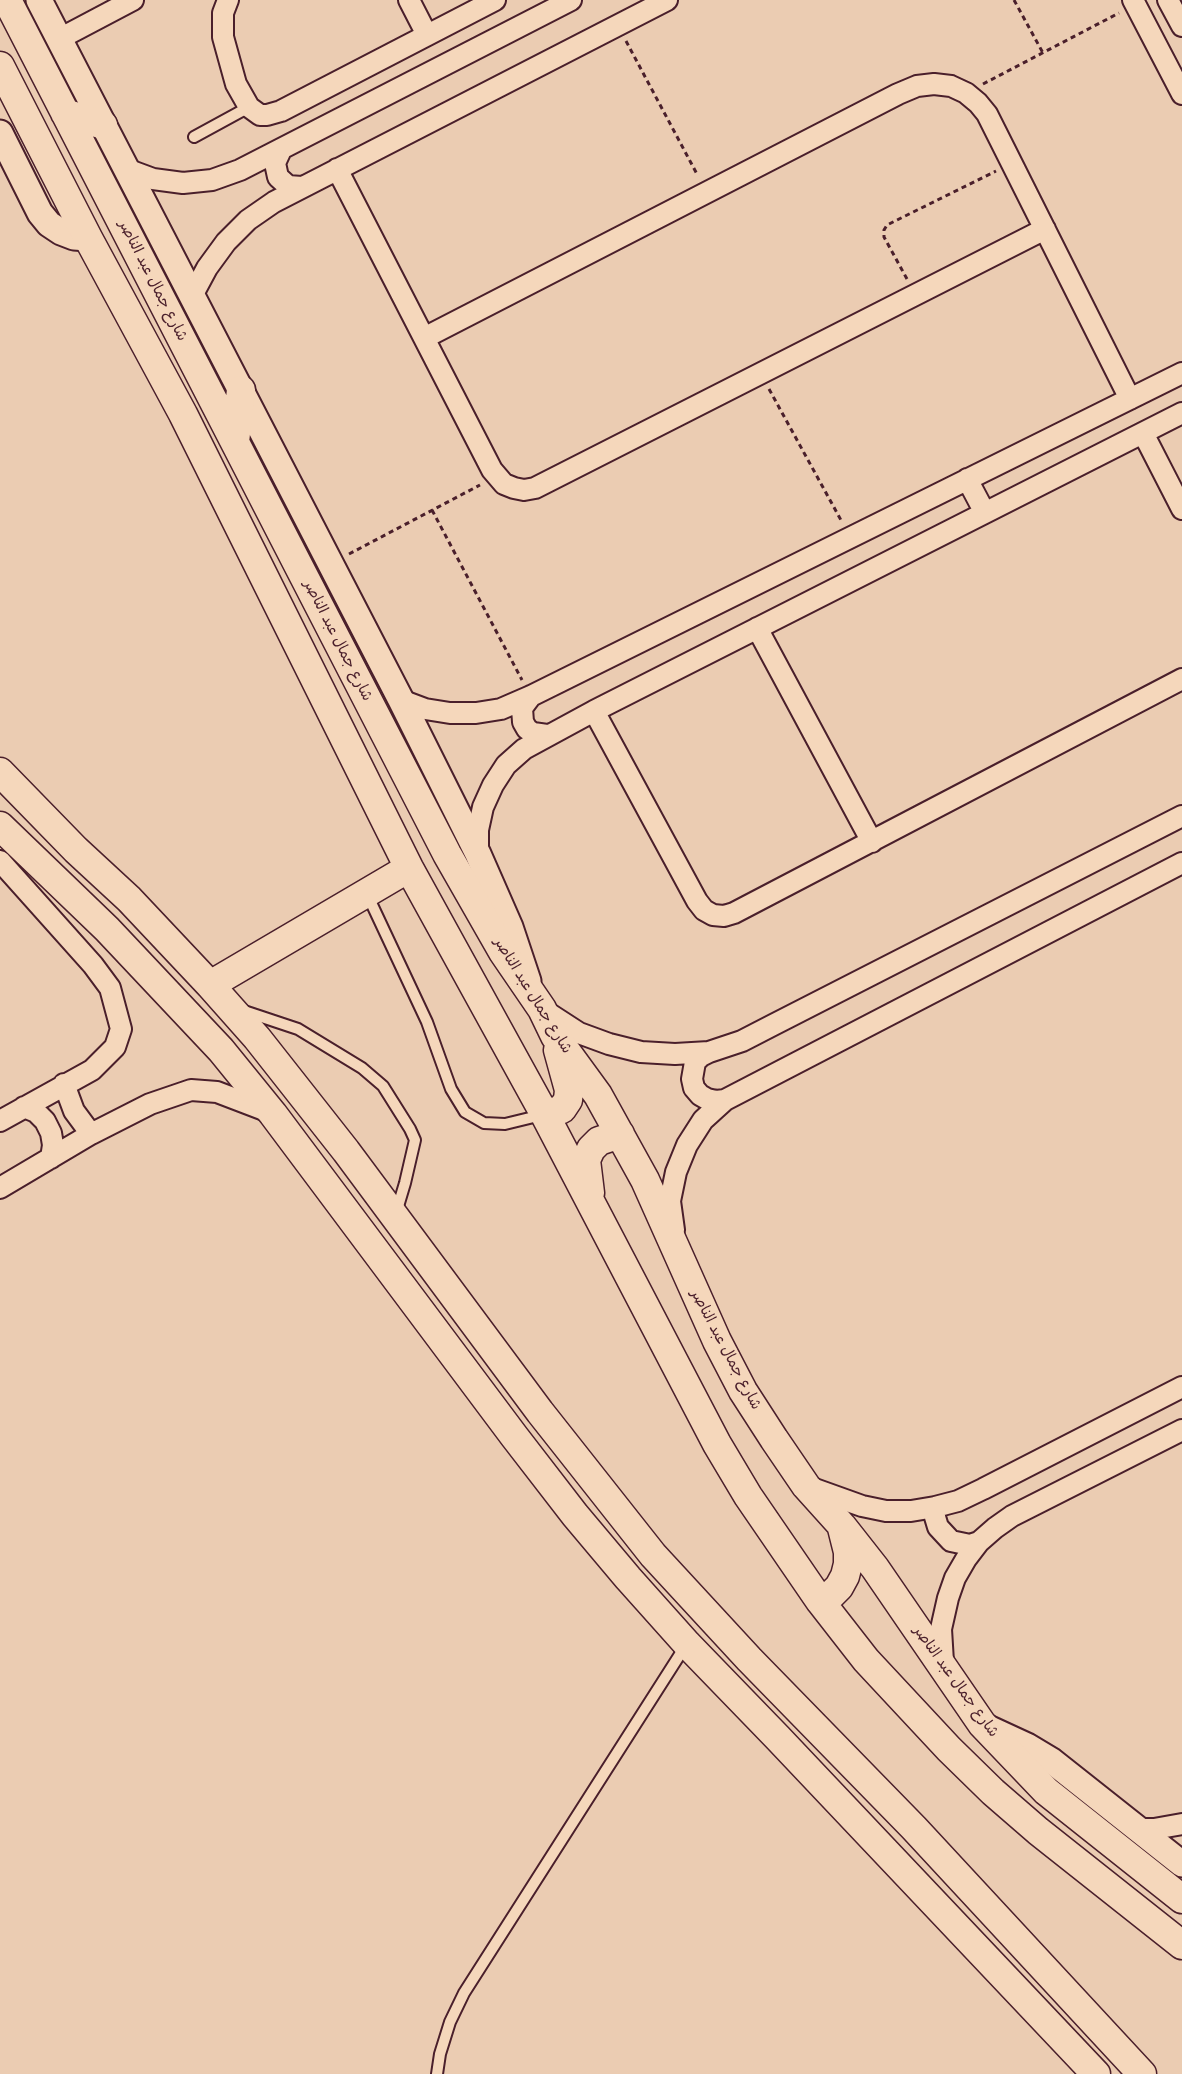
<!DOCTYPE html>
<html>
<head>
<meta charset="utf-8">
<style>
  body { margin:0 }
  canvas { display:block; background:#ebccb2 }
</style>
</head>
<body>
<canvas width="1182" height="2074"></canvas>
<script>
const ctx = document.querySelector('canvas').getContext('2d');
ctx.lineJoin = 'round';
function toPath(rows) {
  const path = new Path2D();
  for (const r of rows) {
    path.moveTo(r[0], r[1]);
    for (let i = 2; i < r.length; i += 2) path.lineTo(r[i], r[i + 1]);
  }
  return path;
}
function strokePath(path, color, width, dash) {
  ctx.strokeStyle = color;
  ctx.lineWidth = width;
  ctx.lineCap = dash ? 'butt' : 'round';
  ctx.setLineDash(dash || []);
  ctx.stroke(path);
}
function label(font, color, halo, rows, align = 'center') {
  ctx.font = font + ' Mynerve,"Playpen Sans Arabic",sans-serif';
  ctx.lineWidth = 4.5;
  ctx.setLineDash([]);
  ctx.textBaseline = 'middle';
  ctx.strokeStyle = halo;
  ctx.fillStyle = color;
  for (const [text, x, y, turn = 0] of rows) {
    ctx.save();
    ctx.translate(x, y);
    ctx.rotate((+turn || 0) * Math.PI / 180);
    ctx.textAlign = isNaN(turn) ? turn : align;
    if (halo) ctx.strokeText(text, 0, 0);
    ctx.fillText(text, 0, 0);
    ctx.restore();
  }
}
const service = toPath([
  [194,137,249,107],
  [367,894,427,1022,451,1089,465,1112,484,1123,505,1124,542,1115],
  [241,1010,298,1029,362,1068,383,1086,410,1129,415,1140,405,1183,396,1213],
  [437,2074,440,2054,450,2022,464,1993,686,1645]
]);
const minor = toPath([
  [228,0,223,13,223,37,236,84,249,107,260,115,267,115,281,111,495,0],
  [409,0,427,35],
  [1133,0,1182,94],
  [1168,0,1182,26],
  [59,39,133,0],
  [281,150,275,163,278,177,288,186,302,187],
  [126,169,153,179,183,183,212,180,240,170,571,0],
  [337,169,492,470,504,484,514,488,524,490,535,488,1045,229],
  [192,296,207,268,226,242,248,220,274,202,667,0],
  [424,338,898,94,917,86,934,84,951,86,966,93,978,103,987,114,1130,399],
  [1143,433,1182,509],
  [967,479,985,513],
  [757,628,872,842],
  [531,696,522,708,523,722,527,729,533,733,547,735],
  [401,700,425,709,450,713,476,713,501,709,531,696,1182,373],
  [594,711,697,901,704,910,713,915,724,916,734,913,1182,679],
  [478,854,478,830,483,807,493,785,506,765,524,749,594,711,1182,413],
  [0,861,93,965,110,988,121,1029,115,1047,92,1070,0,1121],
  [542,1009,579,1033,609,1044,641,1052,675,1054,709,1052,742,1041,773,1025,1182,816],
  [709,1052,701,1056,695,1062,692,1079,694,1088,700,1095,707,1099,716,1101,725,1100],
  [64,1084,74,1111,91,1134],
  [24,1107,36,1112,45,1121,51,1133,53,1145,51,1158],
  [0,1188,91,1134,150,1104,191,1090,217,1092,272,1113],
  [674,1230,670,1201,676,1172,687,1145,703,1120,725,1100,1182,863],
  [809,1487,862,1506,886,1511,911,1511,935,1507,958,1501,983,1489,1182,1387],
  [935,1507,935,1517,938,1527,951,1541,970,1545,979,1542],
  [946,1668,943,1662,941,1629,948,1598,955,1578,966,1559,979,1542,995,1528,1012,1516,1182,1430],
  [1139,1829,1154,1829,1182,1824]
]);
const tertiary = toPath([
  [39,0,401,700,478,854,510,927,528,981],
  [0,133,40,213,49,224,61,232,74,237,88,238],
  [988,1728,1027,1746,1052,1761,1182,1864]
]);
const secondary = toPath([
  [7,0,447,854,503,952,542,1009,555,1036,598,1095,645,1180,717,1341,743,1391,774,1439,806,1486,842,1526,875,1568,982,1724,1046,1791,1182,1899],
  [0,66,88,238,183,414,409,868,545,1115,717,1444,748,1496,820,1601,866,1660,949,1749,993,1792,1038,1831,1182,1945],
  [65,113,103,125],
  [235,442,241,390],
  [0,772,76,850,129,899,210,985,257,1038,346,1151,540,1412,653,1555,749,1659,914,1828,1142,2074],
  [0,826,107,929,221,1050,273,1114,514,1436,575,1515,628,1578,687,1644,778,1738,1096,2074],
  [210,985,409,868],
  [545,1115,562,1109,568,1100,569,1090,558,1050],
  [590,1193,586,1160,591,1149,599,1141,620,1134],
  [820,1601,831,1595,839,1587,845,1576,848,1564,848,1552,842,1528]
]);
strokePath(service, '#4a1f2b', 14);
strokePath(minor, '#4a1f2b', 24);
strokePath(tertiary, '#4a1f2b', 29);
strokePath(secondary, '#4a1f2b', 31);
strokePath(toPath([
  [1014,0,1043,53],
  [626,41,698,176],
  [983,84,1119,13],
  [907,279,884,237,884,230,887,225,996,171],
  [769,389,842,522],
  [432,510,522,680],
  [349,554,480,485]
]), '#4a1f2b', 3, [5, 4]);
strokePath(service, '#f5d7bb', 10);
strokePath(minor, '#f5d7bb', 20);
strokePath(tertiary, '#f5d7bb', 25);
strokePath(secondary, '#f5d7bb', 28);
label('15px', '#4a1f2b', '#f5d7bb', [
  ["شارع جمال عبد الناصر",152,281,63],
  ["شارع جمال عبد الناصر",337,641,63],
  ["شارع جمال عبد الناصر",532,996,58],
  ["شارع جمال عبد الناصر",725,1350,62],
  ["شارع جمال عبد الناصر",955,1682,54]
]);
</script>
</body>
</html>
